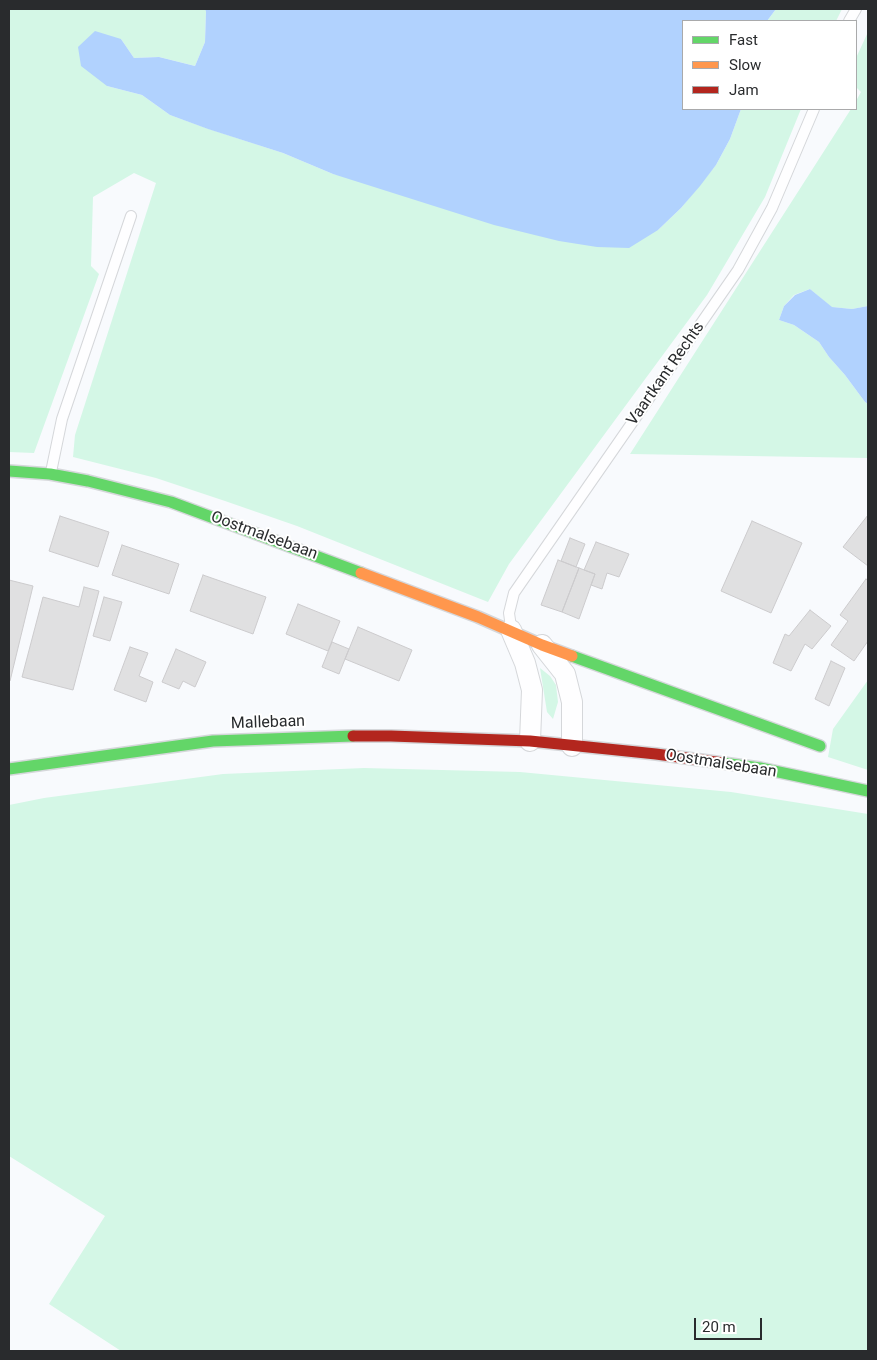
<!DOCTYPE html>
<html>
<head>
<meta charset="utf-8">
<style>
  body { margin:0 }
  #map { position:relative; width:877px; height:1360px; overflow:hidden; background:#f8fafd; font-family:Roboto,sans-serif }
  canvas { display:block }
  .frame { position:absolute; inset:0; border:10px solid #292b2d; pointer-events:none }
  .legend { position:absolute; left:682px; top:20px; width:175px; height:90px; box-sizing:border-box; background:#fff; border:1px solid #a9aaab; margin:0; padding:6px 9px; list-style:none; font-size:15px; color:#292b2d }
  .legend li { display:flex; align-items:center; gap:10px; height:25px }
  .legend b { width:25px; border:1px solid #a9aaab }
  .scale { position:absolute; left:694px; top:1318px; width:68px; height:22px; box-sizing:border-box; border:2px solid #292b2d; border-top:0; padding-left:6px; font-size:15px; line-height:18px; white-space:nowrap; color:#292b2d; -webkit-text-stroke:4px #fff; paint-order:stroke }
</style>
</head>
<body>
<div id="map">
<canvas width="877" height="1360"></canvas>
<div class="frame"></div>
<ul class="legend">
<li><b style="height:6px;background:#63d668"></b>Fast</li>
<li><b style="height:6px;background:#ff974d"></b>Slow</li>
<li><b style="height:6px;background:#b3261e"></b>Jam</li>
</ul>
<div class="scale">20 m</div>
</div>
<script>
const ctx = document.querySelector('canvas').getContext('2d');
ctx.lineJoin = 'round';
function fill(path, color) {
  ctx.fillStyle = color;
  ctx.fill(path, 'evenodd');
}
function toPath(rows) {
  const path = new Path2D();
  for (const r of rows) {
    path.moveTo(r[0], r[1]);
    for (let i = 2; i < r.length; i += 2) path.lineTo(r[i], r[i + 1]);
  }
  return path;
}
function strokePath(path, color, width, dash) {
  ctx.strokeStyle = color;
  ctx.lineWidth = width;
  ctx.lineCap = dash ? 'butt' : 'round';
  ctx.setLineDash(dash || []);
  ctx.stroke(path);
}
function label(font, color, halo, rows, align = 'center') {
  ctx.font = font + ' Roboto,sans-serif';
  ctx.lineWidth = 4;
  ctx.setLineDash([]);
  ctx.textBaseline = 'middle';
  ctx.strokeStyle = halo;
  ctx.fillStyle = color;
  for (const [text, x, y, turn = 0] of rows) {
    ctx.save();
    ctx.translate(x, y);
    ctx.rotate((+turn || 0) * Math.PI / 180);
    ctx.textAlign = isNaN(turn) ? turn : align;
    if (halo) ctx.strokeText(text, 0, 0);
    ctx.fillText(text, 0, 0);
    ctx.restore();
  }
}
fill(toPath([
  [9,9,204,9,206,11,205,42,195,66,159,57,134,58,121,39,107,86,142,95,170,115,209,129,283,153,333,174,658,230,681,208,716,165,730,139,741,109,801,109,765,197,707,295,509,564,488,602,297,526,225,501,156,478,73,457,75,435,156,183,134,173,93,197,91,266,99,274,34,453,9,452],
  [776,9,842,9,836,21,767,21],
  [868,32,868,306,852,309,831,307,810,289,794,295,784,306,779,320,794,325,819,342,829,357,845,375,865,402,868,404,868,458,630,454,851,109,856,109,856,101,861,92,856,87,856,58],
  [540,668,550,676,556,685,558,702,553,719,547,712],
  [868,680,868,770,828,757,833,729],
  [364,768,520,772,731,792,868,814,868,1351,121,1351,49,1304,105,1216,9,1156,9,805,44,798,223,774]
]), '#d4f7e6');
fill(toPath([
  [204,9,776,9,767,21,683,21,683,109,741,109,730,139,716,165,700,186,681,208,658,230,629,248,597,247,559,241,494,225,333,174,283,153,208,129,170,115,142,95,107,86,81,66,78,47,95,31,121,39,134,58,159,57,195,66,205,42,206,11],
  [810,289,832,307,852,309,868,306,868,404,865,402,845,375,829,357,819,342,794,325,779,320,784,306,795,295]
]), '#b1d2fe');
const building = toPath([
  [868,515,868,566,843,547,868,515],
  [60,516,109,532,98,567,49,551,60,516],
  [752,521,802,543,771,613,721,591,752,521],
  [570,538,585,544,576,567,561,561,570,538],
  [596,542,629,554,619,577,607,573,602,589,591,585,595,574,584,570,596,542],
  [122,545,179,564,169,594,112,575,122,545],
  [558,560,579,568,562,612,541,605,558,560],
  [579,568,595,574,579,619,562,612,579,568],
  [203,575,266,597,253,634,190,611,203,575],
  [866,579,868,581,868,641,854,661,831,645,848,621,840,615,866,579],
  [9,580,33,586,10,681,9,680,9,580],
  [84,587,99,591,73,690,22,677,43,597,79,607,84,587],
  [104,597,122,602,110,641,93,636,104,597],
  [298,604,340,621,328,651,286,634,298,604],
  [810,610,831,626,812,649,805,644,791,671,773,663,785,634,789,636,810,610],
  [358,627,412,650,399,681,345,659,358,627],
  [332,642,349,649,339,674,322,667,332,642],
  [130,647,148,653,139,676,153,682,146,702,114,690,130,647],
  [176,649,206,662,195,687,183,681,179,689,162,682,176,649],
  [831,661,845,668,829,706,815,699,831,661]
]);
fill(building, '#e0e0e1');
strokePath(building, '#cccbcd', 1);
const lane = toPath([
  [849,21,856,9],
  [51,472,62,419,131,216],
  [511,627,509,613,514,593,738,270,772,208,814,109]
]);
const street = toPath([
  [511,630,525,663,532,690,530,741],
  [542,645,565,674,572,702,572,746]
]);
const fast = toPath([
  [9,471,50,474,88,481,171,502,361,573],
  [572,656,820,746],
  [723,763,760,768,868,791],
  [9,769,213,741,353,736]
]);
const slow = toPath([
  [361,573,478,617,542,645,572,656]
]);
const jam = toPath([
  [353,736,391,736,530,741,656,754,723,763]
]);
strokePath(lane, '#d5d7da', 12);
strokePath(street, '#d5d7da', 22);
strokePath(fast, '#d5d7da', 14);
strokePath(slow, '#d5d7da', 14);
strokePath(jam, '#d5d7da', 14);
strokePath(lane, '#fefeff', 10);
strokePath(street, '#fefeff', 20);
strokePath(fast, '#63d668', 11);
strokePath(slow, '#ff974d', 11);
strokePath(jam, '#b3261e', 11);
label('16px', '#292b2d', '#fff', [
  ["Vaartkant Rechts",666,374,-55],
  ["Oostmalsebaan",264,536,20],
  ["Mallebaan",268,723,-2],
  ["Oostmalsebaan",721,764,9]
]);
</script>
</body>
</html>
